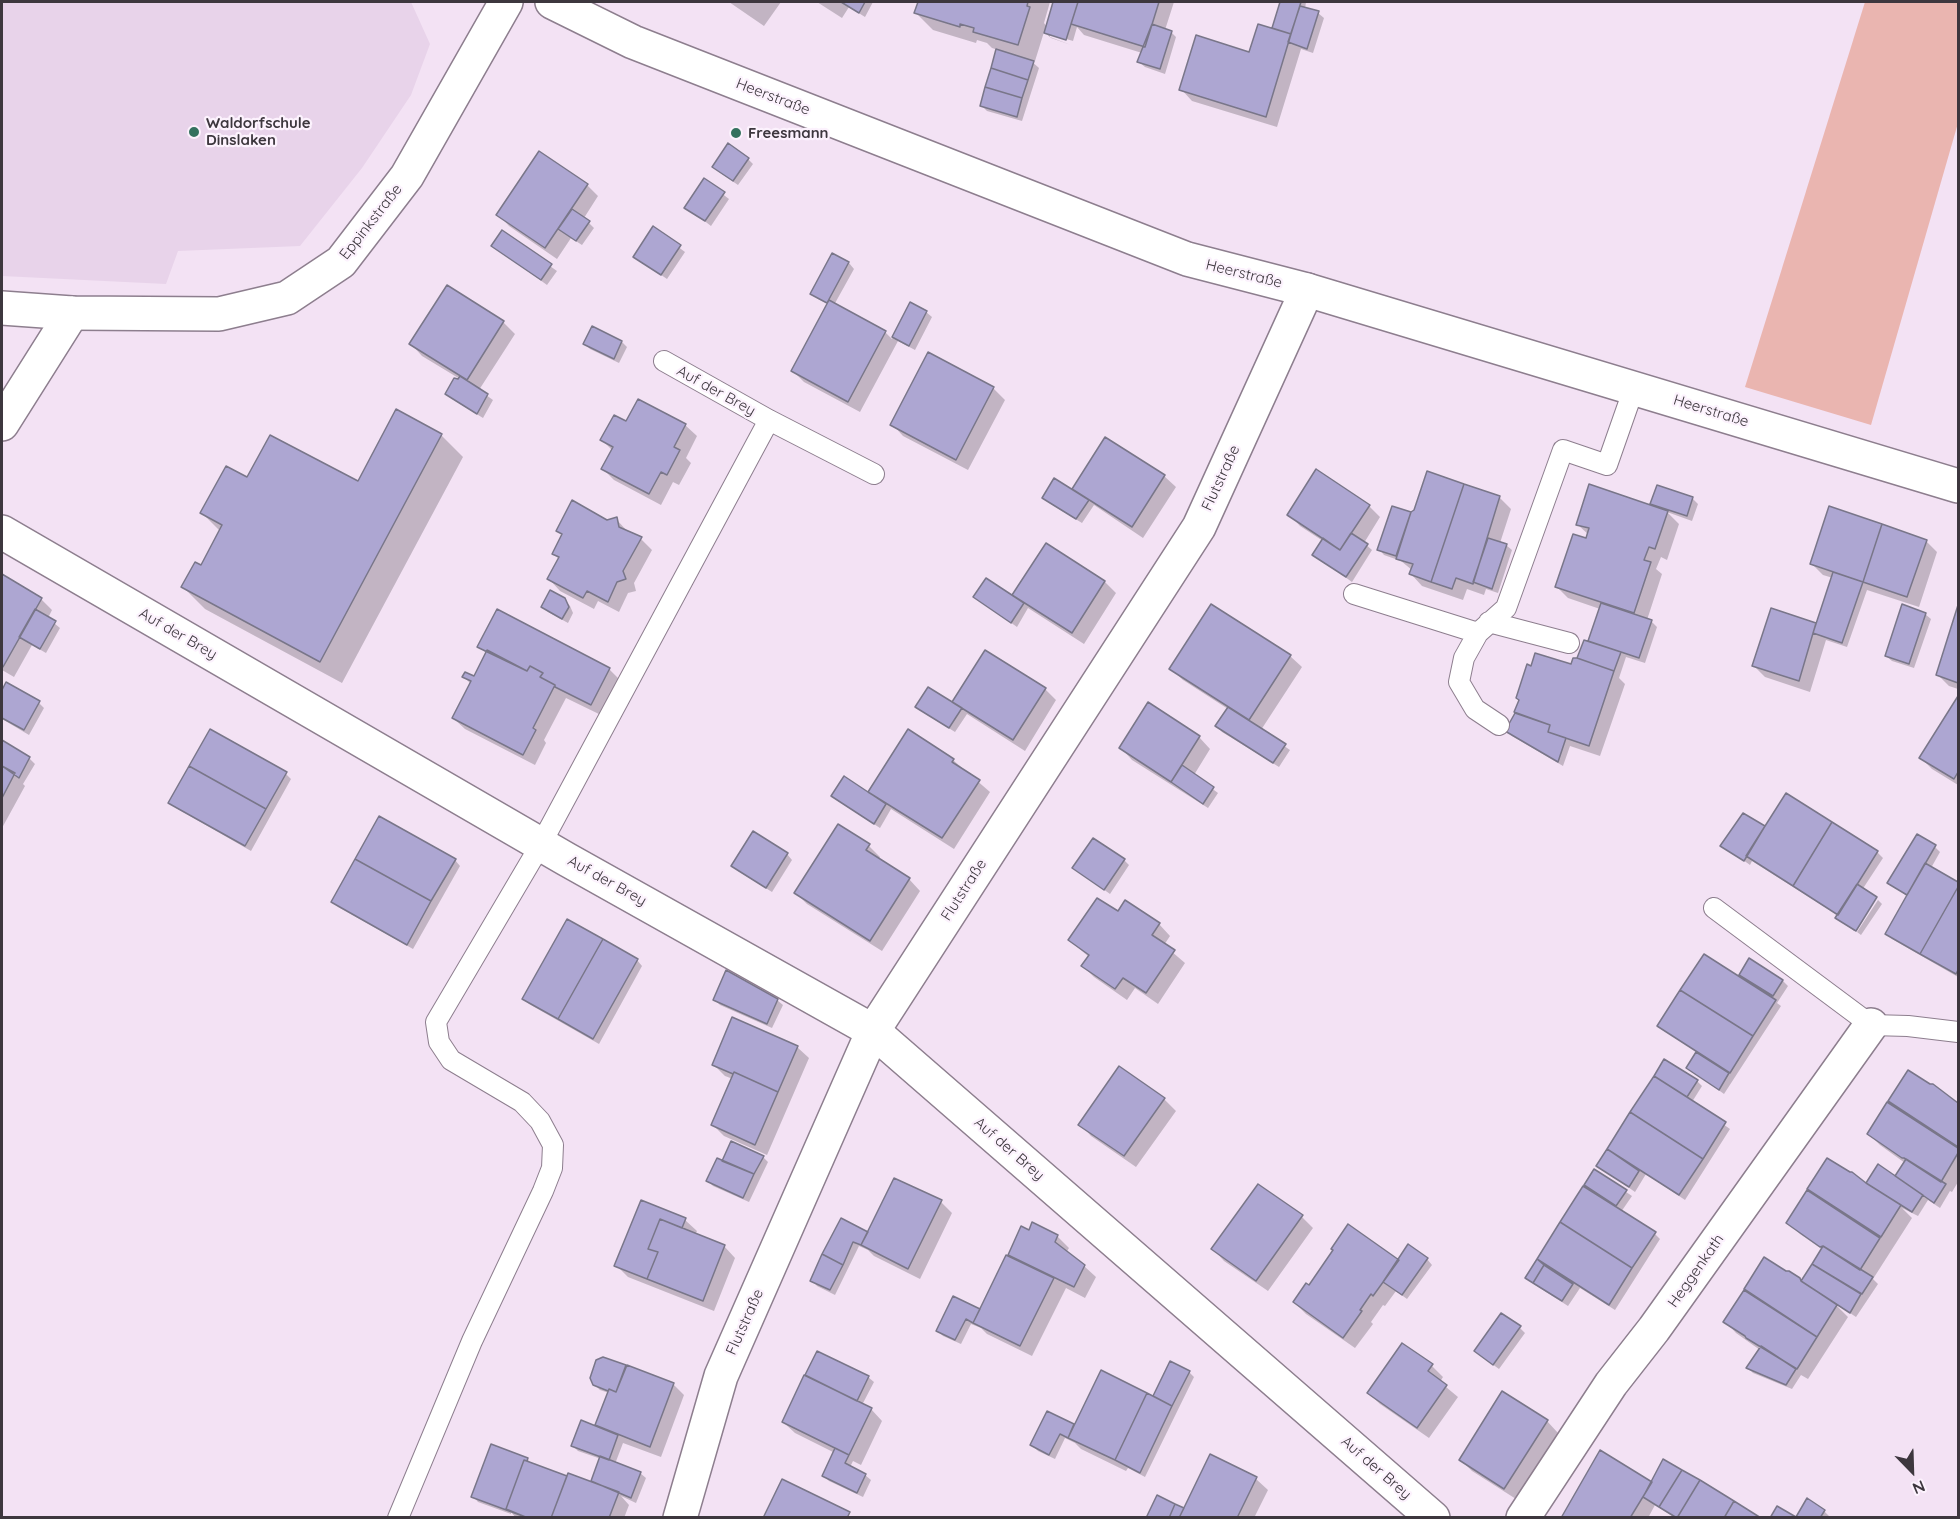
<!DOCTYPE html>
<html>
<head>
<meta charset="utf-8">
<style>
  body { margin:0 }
  #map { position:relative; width:1960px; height:1519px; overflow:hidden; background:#f3e2f4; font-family:Quicksand,sans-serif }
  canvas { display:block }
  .frame { position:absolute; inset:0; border:3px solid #3d373e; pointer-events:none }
  .north { position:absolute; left:1882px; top:1441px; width:60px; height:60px; -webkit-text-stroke:4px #fcf2fd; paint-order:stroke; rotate:157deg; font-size:16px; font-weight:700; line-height:24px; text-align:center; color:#3d373e }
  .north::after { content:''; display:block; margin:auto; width:21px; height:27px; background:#3d373e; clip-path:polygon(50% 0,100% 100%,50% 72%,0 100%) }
</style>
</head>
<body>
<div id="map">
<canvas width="1960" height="1519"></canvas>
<div class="frame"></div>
<div class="north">N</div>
</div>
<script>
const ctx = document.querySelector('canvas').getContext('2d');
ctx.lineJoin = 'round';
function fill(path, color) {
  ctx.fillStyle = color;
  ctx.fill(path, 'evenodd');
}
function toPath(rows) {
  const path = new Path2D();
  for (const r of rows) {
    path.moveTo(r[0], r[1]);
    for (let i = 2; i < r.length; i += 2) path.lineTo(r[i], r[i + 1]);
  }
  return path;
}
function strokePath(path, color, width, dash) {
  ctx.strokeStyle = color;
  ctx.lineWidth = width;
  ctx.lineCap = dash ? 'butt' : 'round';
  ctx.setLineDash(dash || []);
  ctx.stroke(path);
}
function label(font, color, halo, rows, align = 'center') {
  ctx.font = font + ' Quicksand,sans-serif';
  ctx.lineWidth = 4.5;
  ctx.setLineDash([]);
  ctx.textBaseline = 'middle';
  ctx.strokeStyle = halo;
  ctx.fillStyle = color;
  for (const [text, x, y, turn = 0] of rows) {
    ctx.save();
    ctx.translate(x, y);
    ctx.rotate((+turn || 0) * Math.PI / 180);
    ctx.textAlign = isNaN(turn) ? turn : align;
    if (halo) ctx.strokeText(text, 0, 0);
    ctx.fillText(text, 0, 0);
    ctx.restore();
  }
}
fill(toPath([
  [2,2,411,2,430,44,411,95,362,168,300,246,178,251,166,284,2,276]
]), '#e8d3ea');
fill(toPath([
  [1865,2,1958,2,1958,123,1871,425,1745,387]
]), '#eab5b0');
fill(toPath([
  [729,2,781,2,764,26],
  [817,2,873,2,865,17,849,7,842,18],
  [919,2,1050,2,1044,23,1047,27,1055,2,1073,2,1079,5,1080,2,1174,2,1165,30,1171,32,1176,37,1165,74,1145,67,1139,62,1142,53,1084,35,1077,27,1073,41,1050,34,1050,37,1071,45,1051,38,1044,32,1035,61,1030,60,1039,68,1022,121,987,111,981,105,998,50,992,48,987,43,977,40,976,43,933,30,916,13],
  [1281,2,1306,2,1305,9,1318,13,1324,18,1313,53,1301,49,1277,127,1192,101,1181,89,1250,54,1278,31,1274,28],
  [748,159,753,164,738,185,719,172],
  [704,180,729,199,711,226,686,207],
  [587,185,598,196,584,218,594,228,582,245,571,238,557,259,509,226,498,214],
  [653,228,685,252,667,279,635,257],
  [502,232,557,271,547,285,493,246],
  [833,255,849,263,854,269,834,305,885,332,892,339,911,304,926,312,932,317,915,350,898,341,860,412,804,382,792,370,828,304,818,299,812,293],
  [447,287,503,322,515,334,479,390,493,400,483,418,452,399,447,394,460,379,422,356,411,344],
  [622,342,627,347,619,363,590,349,585,344],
  [993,388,1005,400,968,470,903,436,892,424],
  [627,423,685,425,697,436,686,458,691,463,679,485,673,482,661,505,614,480,603,469,612,450,602,440],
  [441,435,463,457,342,683,205,609,183,587,201,567,220,531,202,513,248,479,358,483],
  [1105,439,1164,476,1176,487,1143,538,1094,505,1082,523,1049,503,1044,497,1072,491],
  [1658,487,1693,499,1698,504,1692,521,1667,512,1679,524,1667,560,1661,557,1656,569,1662,574,1647,620,1651,621,1657,627,1645,663,1626,657,1619,678,1625,684,1600,756,1570,746,1563,766,1512,736,1507,731,1517,713,1579,660,1589,642,1600,609,1568,598,1557,587,1587,540,1589,535,1578,525,1658,509,1652,504],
  [1499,497,1511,509,1500,543,1506,545,1512,550,1498,593,1486,589,1484,595,1467,589,1463,600,1422,586,1411,574,1412,570,1401,561,1384,555,1379,549,1410,513,1413,515],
  [1369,506,1380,517,1364,543,1372,550,1352,582,1314,555,1323,541,1300,526,1289,514],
  [616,519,629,533,641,539,652,550,634,583,636,591,628,593,619,612,598,601,594,609,560,591,549,579,559,559,553,553,563,536,557,531],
  [1926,541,1937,552,1919,607,1867,590,1847,647,1826,640,1810,692,1765,677,1754,666,1772,610,1817,625,1833,578,1823,575,1811,563],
  [1046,545,1105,582,1116,593,1084,644,1028,608,1017,627,975,597,1013,597],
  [2,576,41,599,52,610,48,618,60,628,46,653,32,645,14,677,2,670],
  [565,600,570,606,573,613,568,623,548,612,543,607],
  [497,611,610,670,621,681,603,716,566,698,544,740,546,743,535,765,465,729,453,718,471,684,464,677,474,678,487,654,479,646],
  [1958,611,1958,689,1949,686,1937,674],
  [1925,614,1931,619,1914,668,1892,661,1886,656],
  [1290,656,1302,667,1261,730,1290,750,1279,767,1222,732,1217,726,1228,709,1183,680,1171,669],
  [6,684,39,703,44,708,29,735,2,719,2,693],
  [1045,689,1056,700,1025,751,967,714,955,732,923,712,953,704],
  [1958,699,1958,785,1932,769,1921,758],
  [1199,737,1210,749,1194,775,1218,793,1208,808,1132,760,1121,748],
  [2,742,29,758,35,764,23,784,25,786,2,828],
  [953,760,990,792,954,849,891,809,880,828,838,801,833,796,874,797,870,792],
  [286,774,291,779,251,851,176,808,170,803],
  [1786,795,1877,852,1883,858,1862,890,1875,898,1854,931,1837,918,1839,916,1752,861,1750,865,1722,845,1765,829],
  [869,846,880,857,878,860,909,879,920,891,882,951,807,904,796,893],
  [1935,847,1940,852,1931,868,1958,883,1958,977,1892,939,1887,934,1908,897,1889,883],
  [787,854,792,860,772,892,738,871],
  [455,860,460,866,413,949,338,907,332,901],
  [1124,860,1129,865,1110,894,1074,868],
  [1878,900,1882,904,1861,935,1857,932],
  [1118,914,1159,924,1170,936,1164,945,1185,963,1158,1004,1135,988,1127,1000,1094,977,1083,966,1089,957,1069,940],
  [637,960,642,966,599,1044,529,1004,524,999],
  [1750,960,1783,981,1788,986,1777,1003,1781,1006,1724,1094,1688,1068,1698,1052,1659,1026,1739,978],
  [715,1000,777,1000,783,1005,772,1028,720,1005],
  [797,1047,809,1058,767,1155,724,1136,713,1125,733,1079,725,1076,714,1065],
  [1665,1061,1697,1081,1702,1086,1692,1102,1730,1129,1685,1200,1646,1174,1635,1192,1598,1166],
  [1119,1068,1164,1099,1176,1111,1136,1167,1091,1136,1080,1124],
  [1908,1072,1958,1104,1958,1182,1952,1192,1950,1191,1940,1208,1928,1200,1918,1216,1902,1208,1912,1218,1873,1279,1878,1284,1856,1317,1838,1305,1837,1306,1848,1317,1808,1379,1801,1375,1792,1389,1753,1373,1748,1368,1760,1350,1736,1333,1725,1321,1765,1259,1802,1282,1823,1250,1800,1234,1788,1222,1828,1160,1867,1185,1896,1178,1905,1163,1880,1145,1869,1134],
  [763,1157,768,1162,749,1202,713,1186,708,1181,722,1163],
  [1595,1171,1632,1196,1621,1212,1655,1234,1660,1239,1615,1310,1580,1288,1568,1306,1532,1283,1527,1278],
  [1258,1186,1302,1217,1313,1228,1268,1291,1224,1261,1213,1249],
  [941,1202,952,1213,920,1279,874,1256,868,1250,859,1246,835,1295,817,1286,812,1280,841,1220,868,1234],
  [685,1220,697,1231,695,1235,724,1246,735,1258,714,1311,628,1277,616,1265],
  [1022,1228,1030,1232,1057,1236,1069,1248,1066,1253,1084,1266,1096,1277,1085,1298,1066,1288,1032,1356,987,1334,981,1328,971,1324,961,1344,943,1336,938,1331,981,1312],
  [1427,1259,1432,1265,1407,1299,1396,1291,1385,1306,1383,1305,1371,1322,1373,1324,1355,1348,1306,1314,1294,1302,1309,1287,1398,1261],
  [1520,1328,1525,1333,1499,1369,1481,1356],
  [1402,1345,1432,1366,1443,1377,1440,1382,1458,1397,1429,1438,1380,1404,1368,1393],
  [818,1353,868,1377,874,1382,862,1405,871,1409,882,1421,861,1465,853,1461,850,1467,865,1475,871,1480,863,1497,829,1481,824,1476,835,1453,795,1433,783,1422],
  [603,1359,673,1384,684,1395,661,1457,623,1443,615,1464,640,1473,646,1478,636,1503,621,1496,629,1505,624,1518,516,1518,511,1512,511,1514,478,1502,473,1496,492,1446,527,1459,533,1465,567,1478,597,1485,592,1481,601,1459,578,1451,573,1446,595,1427,609,1393,600,1390,594,1384],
  [1170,1363,1189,1372,1194,1377,1145,1477,1128,1468,1126,1471,1081,1449,1075,1443,1065,1438,1055,1459,1038,1451,1032,1445,1073,1425,1075,1427,1153,1398],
  [1547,1421,1558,1433,1516,1499,1472,1471,1461,1460],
  [1211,1456,1256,1479,1268,1490,1254,1518,1147,1518,1185,1511],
  [1652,1483,1758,1518,1675,1518,1655,1505,1648,1518,1562,1518],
  [1807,1501,1824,1511,1829,1516,1828,1518,1797,1518]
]), '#0003');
const building = toPath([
  [841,2,865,2,859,13,841,2],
  [918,2,1028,2,1027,6,1030,7,1018,45,973,32,974,28,960,24,960,27,914,13,918,2],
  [1053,2,1078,2,1066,40,1044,33,1053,2],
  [1078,2,1159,2,1145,47,1071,24,1078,2],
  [1280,2,1301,2,1291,34,1272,28,1280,2],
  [1300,6,1319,11,1307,49,1288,42,1300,6],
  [1152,24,1172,31,1160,69,1137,62,1152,24],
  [1258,24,1291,34,1266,117,1179,90,1196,35,1249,52,1258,24],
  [996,49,1034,61,1028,80,991,68,996,49],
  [991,68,1028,80,1022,98,985,87,991,68],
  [985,87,1022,98,1017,117,980,106,985,87],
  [728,143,749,158,733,181,712,167,728,143],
  [539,151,588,184,545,248,496,215,539,151],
  [704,178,725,192,705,221,684,208,704,178],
  [572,209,590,221,576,241,558,229,572,209],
  [653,226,681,245,661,275,633,257,653,226],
  [502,230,552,264,541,280,491,246,502,230],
  [832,253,849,262,827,303,810,294,832,253],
  [447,285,504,321,467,380,409,344,447,285],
  [829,300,886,331,848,402,791,371,829,300],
  [910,302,927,311,909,346,892,337,910,302],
  [592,326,622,341,614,359,583,344,592,326],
  [928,352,994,387,956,460,890,425,928,352],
  [460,376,488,394,477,414,445,394,454,378,458,379,460,376],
  [638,399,686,424,674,447,680,450,667,475,661,472,649,494,601,469,613,447,600,440,614,415,626,421,638,399],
  [396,409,442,434,320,662,181,587,195,562,201,565,222,525,200,513,226,466,247,477,270,435,358,481,396,409],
  [1105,437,1165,475,1132,527,1072,489,1105,437],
  [1316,469,1370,505,1340,550,1287,515,1316,469],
  [1427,471,1464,484,1431,582,1409,574,1413,564,1396,559,1411,512,1414,510,1427,471],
  [1054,478,1089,500,1076,519,1042,498,1054,478],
  [1464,484,1500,496,1473,584,1456,578,1452,589,1431,582,1464,484],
  [1589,484,1668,511,1655,549,1649,547,1644,560,1651,562,1634,613,1555,587,1573,534,1586,538,1589,528,1576,525,1589,484],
  [1657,485,1693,497,1687,516,1650,504,1657,485],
  [572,500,607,520,617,517,619,527,642,537,623,571,626,579,617,582,608,602,587,591,583,598,547,579,559,557,552,554,562,534,556,531,572,500],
  [1392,506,1411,512,1396,556,1377,550,1392,506],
  [1829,506,1882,524,1863,582,1810,564,1829,506],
  [1882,524,1927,540,1907,597,1863,582,1882,524],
  [1351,533,1368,544,1346,577,1312,555,1323,538,1340,550,1351,533],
  [1488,538,1507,544,1492,589,1473,582,1488,538],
  [1046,543,1105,581,1072,633,1012,595,1046,543],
  [1833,572,1863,582,1842,643,1813,633,1833,572],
  [2,574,42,598,3,667,2,666,2,574],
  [986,578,1024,603,1011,623,973,597,986,578],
  [550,590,565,598,569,607,562,619,541,607,550,590],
  [1601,603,1652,620,1639,658,1588,641,1601,603],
  [1211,604,1291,655,1249,720,1169,669,1211,604],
  [1902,604,1926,613,1909,664,1885,656,1902,604],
  [1958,605,1958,683,1936,675,1958,605],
  [1771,608,1816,623,1799,681,1752,666,1771,608],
  [35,609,56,621,40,649,19,637,35,609],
  [497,609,610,668,591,705,555,687,555,685,540,677,543,673,530,666,527,671,477,647,497,609],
  [1584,640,1621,652,1614,671,1577,658,1584,640],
  [487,650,527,671,530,666,543,673,540,677,555,685,533,728,536,730,523,755,452,718,471,681,462,677,465,672,474,676,487,650],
  [985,650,1046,688,1013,740,952,702,985,650],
  [1535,653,1571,664,1573,658,1577,658,1614,671,1589,746,1548,732,1550,725,1514,712,1519,700,1516,698,1527,664,1531,666,1535,653],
  [6,682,40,701,24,730,2,718,2,690,6,682],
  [928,687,962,708,949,728,915,707,928,687],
  [1958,696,1958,772,1954,779,1919,758,1958,696],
  [1148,702,1200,736,1171,782,1119,748,1148,702],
  [1228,707,1286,744,1273,763,1215,726,1228,707],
  [1515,713,1550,725,1548,732,1566,738,1558,762,1505,731,1515,713],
  [210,729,287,772,266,809,189,766,210,729],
  [908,729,954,759,952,762,980,780,942,838,868,792,908,729],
  [2,740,30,757,19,778,2,766,2,740],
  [1182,765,1214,787,1203,804,1171,782,1182,765],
  [2,766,15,773,2,798,2,766],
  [189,766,266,809,245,846,168,803,189,766],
  [844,776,886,804,874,824,831,796,844,776],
  [1786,793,1832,822,1793,886,1746,856,1786,793],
  [1743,813,1765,826,1744,861,1720,846,1743,813],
  [379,816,456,859,431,901,355,859,379,816],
  [1832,822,1878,851,1838,915,1793,886,1832,822],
  [838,824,870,844,866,850,910,878,870,941,794,893,838,824],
  [753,831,788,853,766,888,731,866,753,831],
  [1917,834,1936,845,1907,895,1887,883,1917,834],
  [1093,838,1125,859,1104,890,1072,868,1093,838],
  [355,859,431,901,407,945,331,902,355,859],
  [1925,863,1958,882,1958,887,1920,954,1885,934,1925,863],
  [1857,884,1877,897,1856,931,1835,918,1857,884],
  [1958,887,1958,970,1956,974,1920,954,1958,887],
  [1097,898,1118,911,1125,900,1160,923,1152,935,1175,950,1146,993,1123,978,1115,989,1081,966,1089,955,1068,940,1097,898],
  [567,919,603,939,558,1019,522,999,567,919],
  [603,939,638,959,593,1039,558,1019,603,939],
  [1704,954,1776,1000,1753,1036,1680,990,1704,954],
  [1749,958,1783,980,1773,996,1739,975,1749,958],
  [726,970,778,999,767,1024,713,1000,726,970],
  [1680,990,1753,1036,1730,1073,1657,1026,1680,990],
  [732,1017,798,1046,778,1092,734,1072,733,1074,712,1065,732,1017],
  [1696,1052,1729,1073,1719,1090,1686,1068,1696,1052],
  [1664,1059,1698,1080,1687,1097,1654,1076,1664,1059],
  [1119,1066,1165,1098,1124,1156,1078,1125,1119,1066],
  [1908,1070,1930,1084,1933,1084,1958,1103,1958,1147,1888,1101,1908,1070],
  [734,1072,778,1092,755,1145,711,1125,734,1072],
  [1654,1076,1726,1122,1703,1159,1630,1112,1654,1076],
  [1887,1102,1958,1148,1958,1153,1941,1182,1904,1158,1902,1158,1867,1134,1887,1102],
  [1630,1112,1703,1159,1679,1195,1607,1149,1630,1112],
  [731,1141,764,1156,754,1174,722,1161,731,1141],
  [1607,1149,1639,1171,1629,1187,1596,1166,1607,1149],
  [717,1158,754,1174,743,1198,706,1181,717,1158],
  [1827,1158,1850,1172,1852,1172,1866,1183,1901,1205,1881,1237,1807,1189,1827,1158],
  [1906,1159,1946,1184,1934,1203,1895,1176,1906,1159],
  [1878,1164,1923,1195,1912,1212,1866,1183,1878,1164],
  [1594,1169,1627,1190,1616,1206,1584,1185,1594,1169],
  [894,1178,942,1200,908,1269,861,1245,894,1178],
  [1258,1184,1303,1215,1256,1281,1211,1249,1258,1184],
  [1583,1186,1656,1232,1632,1268,1560,1222,1583,1186],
  [1807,1190,1880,1238,1860,1270,1823,1246,1820,1247,1786,1223,1807,1190],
  [641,1200,686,1218,682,1228,660,1219,648,1249,658,1252,647,1279,614,1266,641,1200],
  [841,1218,868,1232,861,1245,853,1242,843,1265,822,1254,841,1218],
  [660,1219,725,1245,703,1301,647,1279,658,1252,648,1249,660,1219],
  [1032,1222,1058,1235,1055,1242,1085,1265,1074,1287,1008,1255,1021,1226,1029,1230,1032,1222],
  [1560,1222,1632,1268,1609,1305,1537,1259,1560,1222],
  [1348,1224,1399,1260,1373,1296,1371,1294,1360,1310,1362,1311,1343,1338,1293,1302,1306,1283,1309,1285,1333,1250,1331,1249,1348,1224],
  [1408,1244,1428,1258,1402,1295,1383,1282,1408,1244],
  [1823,1246,1873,1277,1862,1294,1812,1264,1823,1246],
  [822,1254,843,1265,830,1290,810,1281,822,1254],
  [1006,1255,1054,1278,1020,1346,973,1323,1006,1255],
  [1764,1257,1786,1271,1789,1271,1800,1278,1801,1281,1837,1305,1817,1337,1744,1289,1764,1257],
  [1537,1259,1544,1265,1533,1283,1525,1278,1537,1259],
  [1812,1264,1861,1294,1850,1313,1801,1281,1812,1264],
  [1544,1265,1573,1284,1562,1301,1533,1283,1544,1265],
  [1744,1290,1817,1337,1797,1369,1746,1338,1745,1336,1723,1322,1744,1290],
  [953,1296,980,1309,973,1323,966,1319,955,1340,936,1331,953,1296],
  [1501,1313,1521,1326,1493,1365,1474,1351,1501,1313],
  [1402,1343,1433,1364,1428,1371,1447,1385,1417,1428,1367,1393,1402,1343],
  [1761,1346,1796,1369,1786,1385,1746,1368,1761,1346],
  [817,1351,869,1376,857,1401,805,1375,817,1351],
  [603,1357,626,1365,616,1392,609,1389,608,1391,593,1385,590,1378,596,1360,603,1357],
  [1170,1361,1190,1371,1172,1406,1153,1396,1170,1361],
  [627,1365,674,1383,650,1447,595,1425,609,1389,616,1392,627,1365],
  [1101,1370,1147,1393,1115,1460,1068,1438,1101,1370],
  [804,1375,872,1408,849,1455,782,1422,804,1375],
  [1502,1391,1548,1420,1504,1489,1459,1460,1502,1391],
  [1147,1393,1172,1406,1140,1473,1115,1460,1147,1393],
  [1047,1411,1074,1424,1068,1438,1060,1434,1049,1455,1030,1445,1047,1411],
  [581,1420,618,1435,609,1460,571,1446,581,1420],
  [491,1444,528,1458,527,1461,524,1460,506,1509,528,1518,471,1497,491,1444],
  [835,1448,849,1455,845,1463,866,1474,857,1493,822,1476,835,1448],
  [1600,1450,1652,1482,1630,1518,1561,1518,1600,1450],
  [1210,1454,1257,1477,1237,1518,1179,1518,1210,1454],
  [600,1456,641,1472,631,1498,591,1481,600,1456],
  [1663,1459,1682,1470,1659,1507,1643,1497,1663,1459],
  [524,1460,567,1476,551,1518,528,1518,506,1509,524,1460],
  [1682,1470,1700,1480,1677,1518,1659,1507,1682,1470],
  [568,1473,619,1492,609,1518,551,1518,568,1473],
  [782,1479,850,1512,847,1518,763,1518,782,1479],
  [1700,1480,1734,1501,1724,1518,1677,1518,1700,1480],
  [1157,1495,1175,1504,1169,1518,1146,1518,1157,1495],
  [1807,1498,1825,1510,1820,1518,1796,1517,1807,1498],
  [1734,1501,1761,1518,1724,1518,1734,1501],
  [1175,1504,1184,1508,1179,1518,1169,1518,1175,1504],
  [1777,1506,1796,1517,1770,1518,1777,1506]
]);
fill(building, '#ada6d2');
strokePath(building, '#797689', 1.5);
const lane = toPath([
  [664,361,769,420,874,474],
  [1354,594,1478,633,1506,608,1563,450,1607,465,1634,388],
  [1489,622,1569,643],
  [1478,633,1464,658,1459,682,1475,709,1499,725],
  [1714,908,1871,1025,1908,1026,1958,1032],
  [398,1518,472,1341,543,1191,552,1168,553,1145,540,1121,522,1102,451,1060,439,1042,436,1022,541,844,769,420]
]);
const street = toPath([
  [2,424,72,313],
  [2,532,566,859,873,1031,1433,1518],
  [680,1518,721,1376,873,1031,1199,527,1307,290],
  [1523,1518,1611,1384,1654,1329,1871,1025]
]);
const secondary = toPath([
  [552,2,633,42,1187,259,1307,290,1958,486],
  [2,308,72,313,219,314,287,298,341,262,407,176,506,2]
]);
strokePath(lane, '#8d7e8e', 22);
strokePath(street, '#8d7e8e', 36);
strokePath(secondary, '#8d7e8e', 36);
strokePath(lane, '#fff', 20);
strokePath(street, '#fff', 33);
strokePath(secondary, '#fff', 33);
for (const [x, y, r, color] of [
  [194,132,6,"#34715e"],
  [736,133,6,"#34715e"]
]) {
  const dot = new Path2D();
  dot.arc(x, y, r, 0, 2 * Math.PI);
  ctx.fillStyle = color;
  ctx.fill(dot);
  strokePath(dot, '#fcf2fd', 2);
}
label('15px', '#3d373e', '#fcf2fd', [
  ["Heerstraße",773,97,21],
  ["Eppinkstraße",371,222,-52],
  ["Heerstraße",1244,274,14],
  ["Auf der Brey",716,391,29],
  ["Heerstraße",1711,411,17],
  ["Flutstraße",1221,478,-65],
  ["Auf der Brey",178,634,30],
  ["Auf der Brey",607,881,29],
  ["Flutstraße",964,890,-57],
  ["Auf der Brey",1009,1149,41],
  ["Heggenkath",1696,1271,-55],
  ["Flutstraße",745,1322,-66],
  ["Auf der Brey",1376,1468,41]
]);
label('bold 15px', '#3d373e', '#fcf2fd', [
  ["Waldorfschule",206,123],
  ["Dinslaken",206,140],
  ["Freesmann",748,133]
], 'left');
</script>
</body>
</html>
